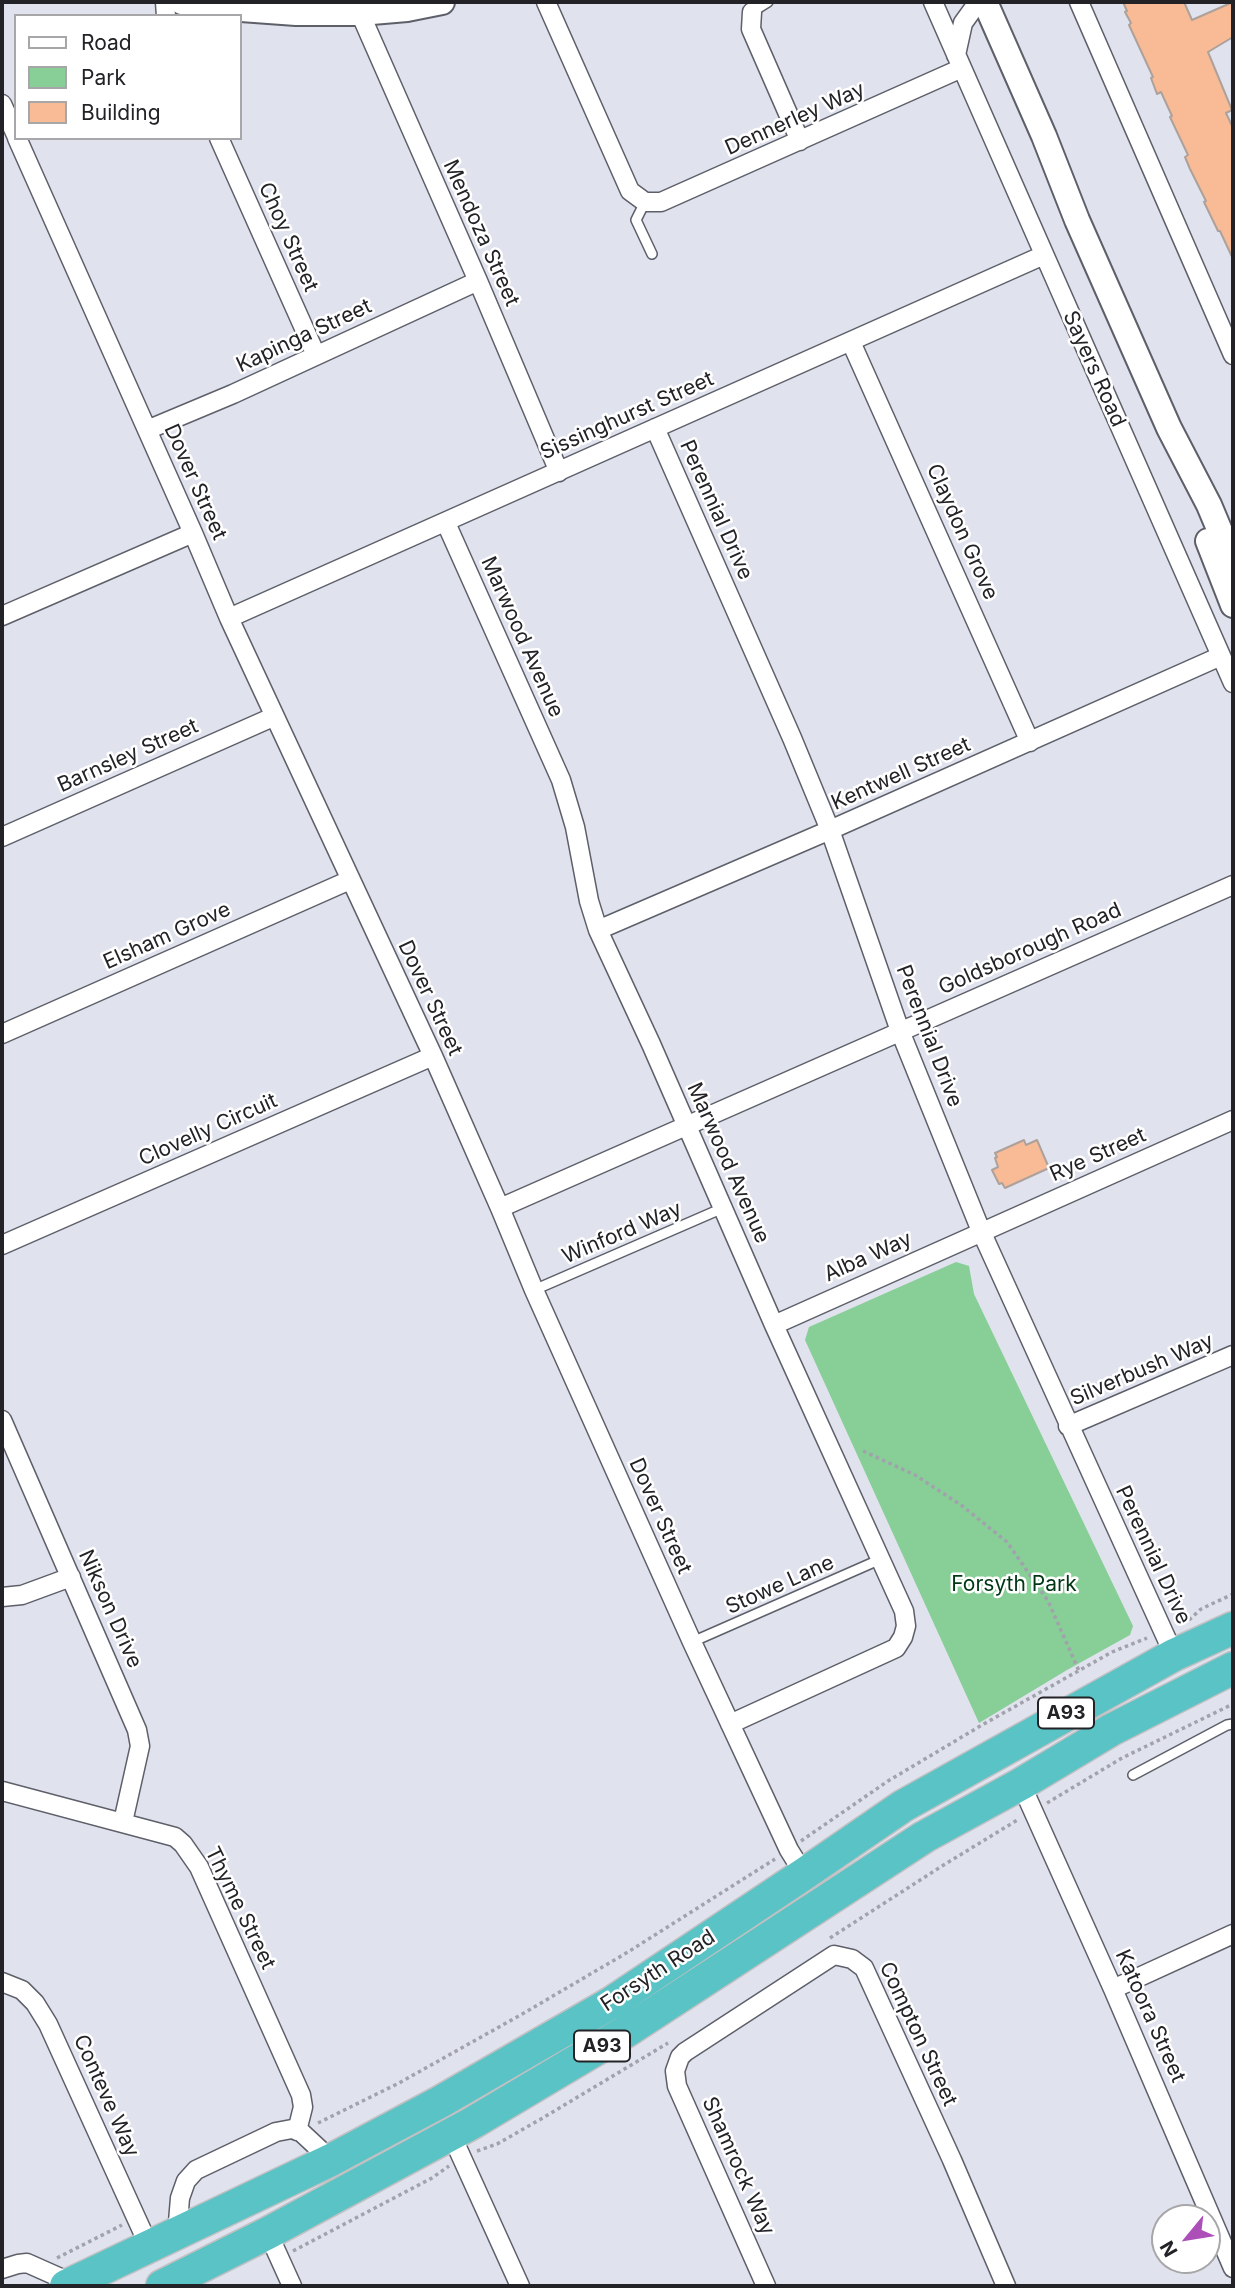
<!DOCTYPE html>
<html>
<head>
<meta charset="utf-8">
<style>
  body { margin:0 }
  #map { position:relative; width:1235px; height:2288px; overflow:hidden; background:#e0e2ee; font-family:Inter,sans-serif }
  canvas { display:block }
  .frame { position:absolute; inset:0; border:4px solid #222227; pointer-events:none }
  .legend { position:absolute; left:14px; top:14px; width:228px; height:126px; box-sizing:border-box; background:#fff; border:2px solid #a7a7a9; margin:0; padding:9px 12px; list-style:none; font-size:21px; color:#222227 }
  .legend li { display:flex; align-items:center; gap:14px; height:35px }
  .legend b { width:35px; border:2px solid #a7a7a9 }
  .north { position:absolute; left:1151px; top:2204px; width:70px; height:70px; box-sizing:border-box; background:#fff; border:2px solid #a7a7a9; border-radius:50%; rotate:240deg; font-size:19px; font-weight:700; line-height:28px; text-align:center; color:#222227 }
  .north::after { content:''; display:block; margin:auto; width:24px; height:32px; background:#ac4fb9; clip-path:polygon(50% 0,100% 100%,50% 72%,0 100%) }
</style>
</head>
<body>
<div id="map">
<canvas width="1235" height="2288"></canvas>
<div class="frame"></div>
<ul class="legend">
<li><b style="height:9px;background:#fff"></b>Road</li>
<li><b style="height:19px;background:#88ce97"></b>Park</li>
<li><b style="height:19px;background:#f8bb95"></b>Building</li>
</ul>
<div class="north">N</div>
</div>
<script>
const ctx = document.querySelector('canvas').getContext('2d');
ctx.lineJoin = 'round';
function fill(path, color) {
  ctx.fillStyle = color;
  ctx.fill(path, 'evenodd');
}
function toPath(rows) {
  const path = new Path2D();
  for (const r of rows) {
    path.moveTo(r[0], r[1]);
    for (let i = 2; i < r.length; i += 2) path.lineTo(r[i], r[i + 1]);
  }
  return path;
}
function strokePath(path, color, width, dash) {
  ctx.strokeStyle = color;
  ctx.lineWidth = width;
  ctx.lineCap = dash ? 'butt' : 'round';
  ctx.setLineDash(dash || []);
  ctx.stroke(path);
}
function label(font, color, halo, rows, align = 'center') {
  ctx.font = font + ' Inter,sans-serif';
  ctx.lineWidth = 5;
  ctx.setLineDash([]);
  ctx.textBaseline = 'middle';
  ctx.strokeStyle = halo;
  ctx.fillStyle = color;
  for (const [text, x, y, turn = 0] of rows) {
    ctx.save();
    ctx.translate(x, y);
    ctx.rotate((+turn || 0) * Math.PI / 180);
    ctx.textAlign = isNaN(turn) ? turn : align;
    if (halo) ctx.strokeText(text, 0, 0);
    ctx.fillText(text, 0, 0);
    ctx.restore();
  }
}
fill(toPath([
  [956,1262,969,1266,974,1294,1133,1626,1130,1635,1067,1670,979,1723,805,1340,809,1327]
]), '#88ce97');
const building = toPath([
  [1123,2,1184,2,1192,20,1233,2,1233,37,1208,52,1232,110,1226,113,1233,128,1233,259,1220,231,1218,231,1204,202,1206,201,1190,169,1185,157,1188,155,1170,117,1172,116,1161,92,1157,94,1151,78,1153,77,1129,25,1131,23,1125,12,1127,11,1123,2],
  [1024,1140,1026,1145,1037,1140,1049,1168,1005,1188,1002,1183,999,1184,992,1170,998,1167,995,1158,997,1157,995,1153,1024,1140]
]);
fill(building, '#f8bb95');
strokePath(building, '#ada19b', 2);
const lane = toPath([
  [752,12,768,2],
  [645,202,636,220,652,254],
  [534,1290,723,1208],
  [692,1642,881,1559],
  [1133,1775,1227,1725,1233,1724]
]);
const street = toPath([
  [165,2,166,16],
  [546,2,630,191,645,202,661,202,962,68],
  [933,2,1233,683],
  [1079,2,1233,355],
  [752,12,751,29,800,141],
  [360,13,478,281,559,472],
  [956,55,963,23,976,5,981,2],
  [2,104,16,135],
  [17,138,193,533,229,618,433,1056,500,1208,534,1290,692,1642,789,1850,804,1874],
  [219,138,316,355],
  [851,342,1030,742],
  [655,428,792,738,830,830,900,1031,981,1231,1174,1655],
  [147,430,233,394,478,281],
  [446,523,561,780,575,827,589,901,598,930,651,1044,774,1325,904,1611,906,1626,903,1637,896,1648,730,1724],
  [2,616,193,533],
  [229,618,1044,255],
  [2,837,273,717],
  [598,930,830,830,1221,656],
  [2,1034,350,880],
  [500,1208,1233,885],
  [2,1245,433,1056],
  [774,1325,1233,1120],
  [2,1420,137,1730,140,1746,123,1822],
  [1068,1426,1233,1355],
  [2,1597,22,1595,71,1577],
  [1021,1784,1113,1989,1233,2268],
  [2,1791,175,1837,183,1844,199,1867,301,2095,303,2107,297,2131],
  [2,1982,22,1990,35,2003,48,2024,149,2246],
  [1113,1989,1233,1934],
  [451,2134,520,2286],
  [268,2233,292,2286],
  [177,2234,180,2198,186,2181,196,2170,276,2132,292,2129,301,2132,331,2160],
  [2,2269,18,2264,27,2263,72,2283],
  [766,2286,677,2086,675,2071,680,2057,685,2052,834,1955,852,1959,864,1968,952,2160,1006,2286]
]);
const secondary = toPath([
  [182,2,241,9,296,13,360,13,407,9,442,2],
  [985,2,1044,136,1077,220,1169,428,1209,505,1233,562],
  [1208,541,1233,605]
]);
const highway = toPath([
  [66,2286,331,2160,440,2102,611,2003,804,1874,903,1806,1174,1655,1233,1628],
  [162,2286,268,2233,474,2122,625,2032,924,1837,1021,1784,1111,1730,1233,1668]
]);
strokePath(lane, '#5d5f69', 12);
strokePath(street, '#5d5f69', 21);
strokePath(secondary, '#5d5f69', 28);
strokePath(highway, '#c1c1c3', 35);
strokePath(toPath([
  [863,1451,915,1475,961,1505,1007,1542,1048,1601,1079,1671],
  [1189,1620,1201,1609,1233,1594],
  [1047,1803,1122,1758,1233,1704],
  [801,1841,888,1781,982,1725,1112,1652,1147,1638],
  [830,1938,942,1866,1019,1819],
  [318,2123,399,2083,524,2013,628,1952,775,1859],
  [477,2151,497,2144,541,2119,668,2043],
  [293,2251,432,2178,449,2166],
  [57,2258,122,2225]
]), '#a1a2ac', 3.5, [3.5, 3.5]);
strokePath(lane, '#fff', 9);
strokePath(street, '#fff', 18);
strokePath(secondary, '#fff', 24);
strokePath(highway, '#59c3c5', 32);
for (const [x, y, w] of [
  [1066,1713,56],
  [602,2046,56]
]) {
  const box = new Path2D();
  box.roundRect(x - w / 2, y - 15.5, w, 31, 5);
  ctx.fillStyle = '#fff';
  ctx.fill(box);
  strokePath(box, '#222227', 2);
}
label('bold 19px', '#222227', null, [
  ["A93",1066,1713],
  ["A93",602,2046]
]);
label('21px', '#222227', '#fff', [
  ["Dennerley Way",795,119,-24],
  ["Mendoza Street",481,233,66],
  ["Choy Street",288,237,66],
  ["Kapinga Street",304,336,-25],
  ["Sayers Road",1094,369,66],
  ["Sissinghurst Street",627,416,-24],
  ["Dover Street",195,482,66],
  ["Perennial Drive",716,510,66],
  ["Claydon Grove",962,532,66],
  ["Marwood Avenue",522,637,66],
  ["Barnsley Street",128,756,-24],
  ["Kentwell Street",901,774,-24],
  ["Elsham Grove",167,936,-24],
  ["Goldsborough Road",1030,949,-24],
  ["Dover Street",430,998,65],
  ["Perennial Drive",929,1036,69],
  ["Clovelly Circuit",208,1130,-24],
  ["Rye Street",1098,1155,-24],
  ["Marwood Avenue",728,1163,66],
  ["Winford Way",622,1233,-23],
  ["Alba Way",868,1257,-24],
  ["Silverbush Way",1142,1370,-23],
  ["Dover Street",660,1516,66],
  ["Perennial Drive",1153,1555,65],
  ["Stowe Lane",780,1585,-24],
  ["Nikson Drive",110,1609,66],
  ["Thyme Street",240,1908,64],
  ["Forsyth Road",658,1971,-33],
  ["Katoora Street",1150,2016,66],
  ["Compton Street",918,2034,65],
  ["Conteve Way",106,2096,66],
  ["Shamrock Way",738,2166,66]
]);
label('21px', '#003714', '#fff', [
  ["Forsyth Park",1014,1585]
]);
</script>
</body>
</html>
